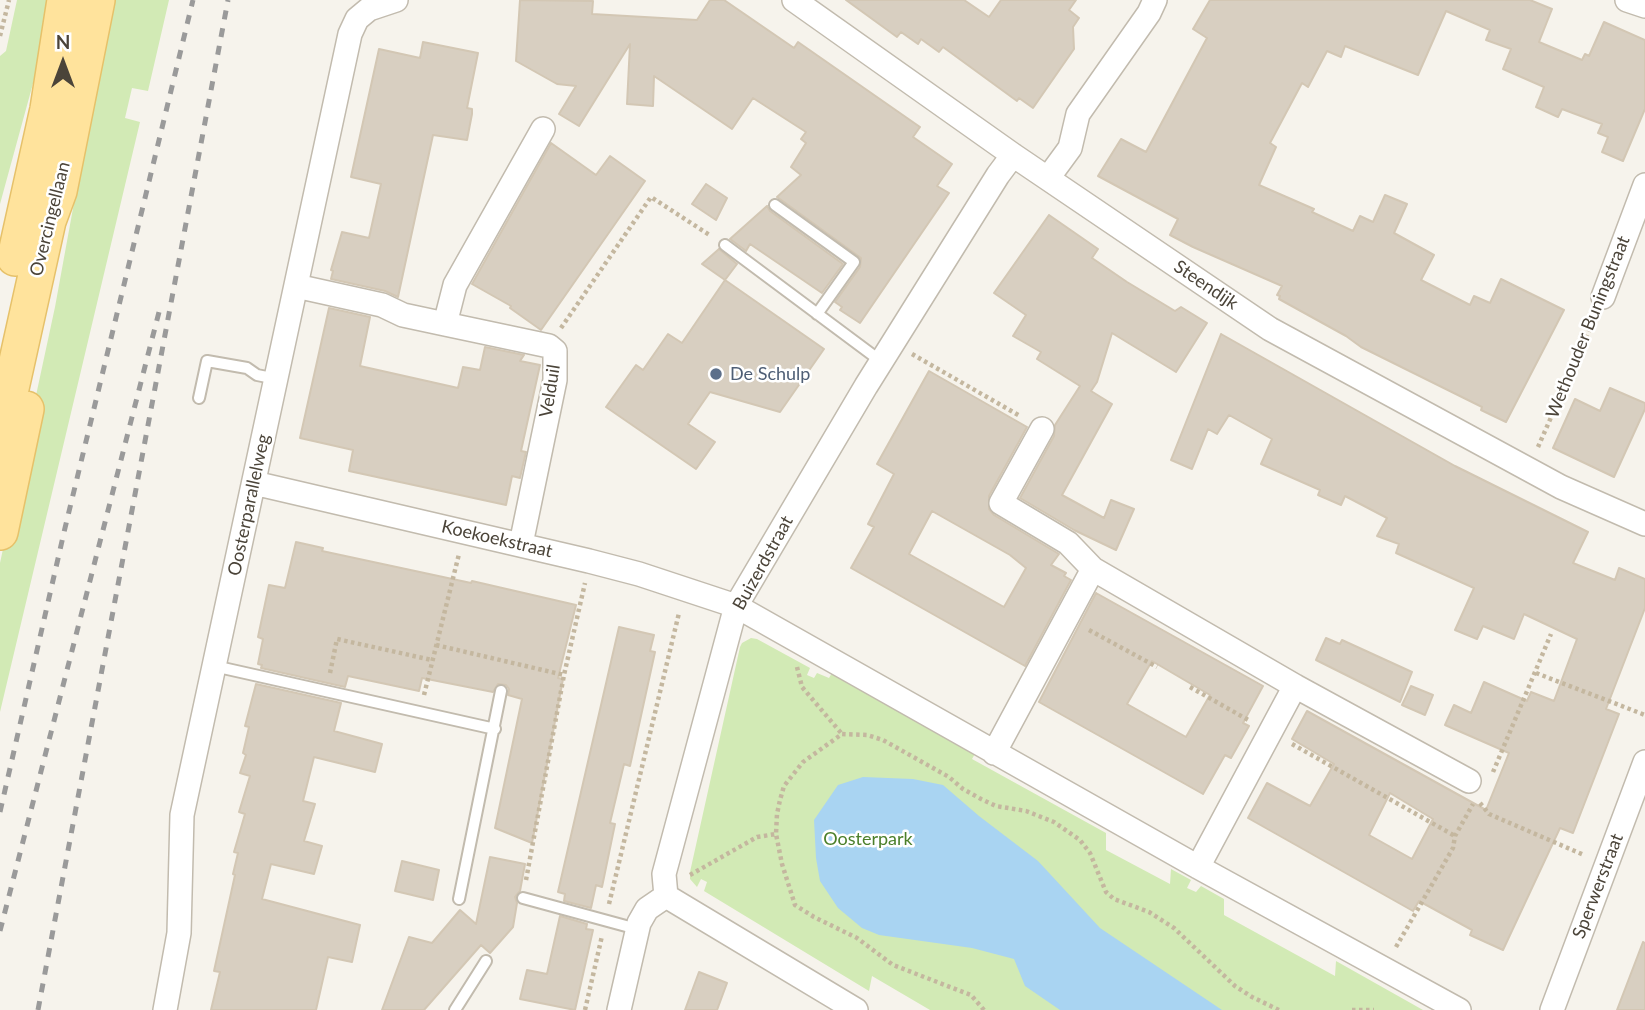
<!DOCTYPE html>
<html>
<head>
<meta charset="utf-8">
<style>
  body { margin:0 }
  #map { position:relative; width:1645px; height:1010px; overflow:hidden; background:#f6f3ec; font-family:Lato,sans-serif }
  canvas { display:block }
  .north { position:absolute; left:28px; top:28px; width:70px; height:70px; -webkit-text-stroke:5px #fff; paint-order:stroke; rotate:0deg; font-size:19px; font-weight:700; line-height:28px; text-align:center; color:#4b4439 }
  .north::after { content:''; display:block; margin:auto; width:24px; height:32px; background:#4b4439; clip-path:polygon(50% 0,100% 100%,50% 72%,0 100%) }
</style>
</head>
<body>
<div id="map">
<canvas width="1645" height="1010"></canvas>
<div class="north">N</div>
</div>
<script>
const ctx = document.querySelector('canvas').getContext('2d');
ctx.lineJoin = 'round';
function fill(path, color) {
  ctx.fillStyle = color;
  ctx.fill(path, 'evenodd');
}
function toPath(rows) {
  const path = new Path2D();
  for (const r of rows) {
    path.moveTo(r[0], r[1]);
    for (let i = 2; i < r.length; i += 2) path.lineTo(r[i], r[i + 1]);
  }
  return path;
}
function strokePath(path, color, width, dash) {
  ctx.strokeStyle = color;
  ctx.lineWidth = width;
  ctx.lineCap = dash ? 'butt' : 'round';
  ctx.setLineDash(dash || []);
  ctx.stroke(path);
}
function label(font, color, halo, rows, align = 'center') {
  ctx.font = font + ' Lato,sans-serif';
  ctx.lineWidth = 5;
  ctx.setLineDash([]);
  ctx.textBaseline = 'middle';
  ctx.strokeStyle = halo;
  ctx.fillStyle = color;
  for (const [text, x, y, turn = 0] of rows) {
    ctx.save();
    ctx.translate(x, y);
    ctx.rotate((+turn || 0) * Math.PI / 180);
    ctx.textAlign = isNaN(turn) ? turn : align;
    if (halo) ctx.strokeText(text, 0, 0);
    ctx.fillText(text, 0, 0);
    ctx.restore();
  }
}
fill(toPath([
  [17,0,54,0,49,25,0,204,0,56,6,51],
  [111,0,169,0,148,91,132,88,125,118,140,122,0,712,0,563,55,307],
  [751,638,757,639,810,668,807,675,814,678,817,673,829,678,833,671,976,752,972,759,1106,833,1106,850,1170,884,1171,869,1191,880,1187,888,1196,892,1201,886,1224,899,1224,915,1335,976,1336,961,1423,1010,930,1010,872,976,869,991,704,891,707,882,701,879,697,887,690,879,690,872,740,647,742,643]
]), '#d2eab5');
fill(toPath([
  [863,777,913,779,943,785,979,816,1038,861,1100,928,1222,1010,1060,1010,1025,986,1014,959,972,948,879,935,862,928,838,908,820,881,816,858,814,820,838,785]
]), '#a9d4f2');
const building = toPath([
  [520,0,593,1,592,14,697,20,710,0,724,0,794,48,798,42,920,127,913,137,952,164,937,186,949,193,860,323,840,310,842,307,835,302,860,267,861,258,777,197,801,175,791,167,806,143,801,139,806,132,753,98,732,129,654,76,653,106,627,104,630,44,579,126,559,114,576,86,557,84,516,61,520,0],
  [846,0,964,0,989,17,1001,0,1076,0,1069,10,1079,18,1073,27,1074,49,1033,108,1019,98,1017,101,943,47,939,52,921,39,918,44,901,32,897,37,846,0],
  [1210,0,1530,0,1552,9,1539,42,1582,60,1585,54,1589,56,1604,22,1645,40,1645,109,1623,161,1602,152,1608,137,1598,133,1602,124,1562,109,1558,117,1536,107,1544,87,1503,69,1511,49,1486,40,1490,30,1446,11,1418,75,1345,46,1341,57,1327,51,1308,87,1302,83,1270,143,1276,147,1259,185,1314,209,1312,212,1353,231,1360,216,1373,222,1385,195,1407,204,1394,233,1434,255,1421,280,1470,305,1474,296,1490,303,1501,279,1564,310,1506,422,1481,410,1482,407,1361,347,1346,336,1279,299,1280,296,1277,295,1282,286,1193,247,1170,235,1178,219,1098,176,1121,139,1146,152,1207,38,1193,29,1210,0],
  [423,42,478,53,467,108,472,109,472,114,467,140,433,135,398,297,385,291,331,279,333,271,331,270,342,232,369,238,381,184,351,177,379,49,420,58,423,42],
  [551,143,596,175,610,156,645,181,541,330,510,308,511,306,472,284,551,143],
  [706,184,727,198,716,220,692,204,706,184],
  [767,206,770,211,843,264,822,293,750,244,746,251,730,239,767,206],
  [1049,215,1098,249,1092,258,1127,282,1175,311,1181,307,1207,323,1176,372,1112,333,1097,382,1091,391,1112,404,1062,495,1104,518,1111,500,1134,509,1116,550,1074,530,1020,498,1054,436,1055,425,1080,386,1037,359,1041,352,1013,336,1026,315,994,293,1049,215],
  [719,249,737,264,725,280,824,349,780,412,710,392,688,424,715,442,696,469,606,407,636,365,643,370,668,334,682,343,725,280,702,264,719,249],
  [329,308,370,317,360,366,458,388,463,367,480,370,485,347,524,355,520,361,540,365,521,451,526,452,520,478,512,476,506,505,349,471,353,450,300,438,329,308],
  [1221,334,1455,466,1588,532,1573,563,1615,580,1619,568,1645,579,1645,608,1606,709,1619,714,1573,833,1560,828,1503,950,1470,935,1472,930,1419,901,1413,911,1248,818,1267,783,1310,806,1334,764,1292,739,1307,711,1486,810,1509,753,1445,725,1454,705,1471,713,1484,682,1527,701,1531,692,1554,701,1577,639,1524,614,1514,639,1483,626,1477,639,1455,630,1474,588,1396,553,1399,544,1377,536,1387,518,1345,496,1341,505,1318,495,1320,490,1261,464,1272,439,1229,415,1217,434,1208,429,1192,469,1171,460,1221,334],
  [1390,793,1433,819,1412,859,1369,835,1390,793],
  [929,371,1027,427,989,496,989,509,994,515,1059,554,1051,565,1066,573,1064,576,1071,580,1025,666,851,568,874,527,868,524,894,474,877,464,929,371],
  [932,511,1010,555,1026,568,1004,607,909,554,932,511],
  [1610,388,1645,403,1645,409,1614,477,1553,448,1575,399,1600,411,1610,388],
  [296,542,323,548,322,551,471,583,472,581,576,605,558,678,563,679,532,843,495,828,522,699,508,695,509,689,506,685,498,684,493,692,422,678,419,691,348,676,345,687,261,668,262,665,258,664,263,639,258,637,269,585,285,588,296,542],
  [1096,593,1263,686,1243,723,1249,726,1231,758,1225,755,1203,794,1039,702,1096,593],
  [1152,661,1210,695,1186,737,1127,704,1152,661],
  [619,627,654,635,650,651,655,652,630,766,624,764,610,823,615,824,602,887,596,885,591,908,564,901,565,894,558,892,619,627],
  [1326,638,1340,644,1342,640,1412,672,1400,702,1316,660,1326,638],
  [256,684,341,703,334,731,382,744,375,772,314,757,303,801,315,804,304,841,322,846,314,874,271,864,262,899,360,925,352,962,328,957,316,1010,211,1010,220,972,214,971,235,875,233,874,238,853,234,852,245,814,239,812,250,776,240,773,246,755,243,753,249,727,245,726,256,684],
  [1411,686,1433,695,1425,715,1402,705,1411,686],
  [490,857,525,864,520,891,515,897,517,903,513,927,490,953,481,945,424,1010,382,1010,409,937,432,943,460,910,476,924,490,857],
  [402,861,439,870,433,900,395,891,402,861],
  [560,916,587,924,586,929,593,930,575,1010,520,999,527,970,547,974,560,916],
  [1643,942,1645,943,1645,1010,1617,1010,1643,942],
  [699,972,727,983,717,1010,685,1010,699,972]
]);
fill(building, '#d8cfc1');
strokePath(building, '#d3c7b4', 2);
const service = toPath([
  [775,205,854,262,817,314],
  [725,245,882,362],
  [199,398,207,361,247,368,257,375,277,379],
  [214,666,495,729],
  [523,898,637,929],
  [459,899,501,691],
  [455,1010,486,961]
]);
const minor = toPath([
  [794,0,1013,155,1270,329,1561,487,1645,524],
  [1627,0,1645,6],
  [1048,178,1070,148,1078,114,1149,13,1155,0],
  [296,286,382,305,403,315,445,324],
  [1603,297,1645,185],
  [1042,429,1001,503,1068,543,1093,569,1295,686,1469,781],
  [254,483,589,561,639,574,736,606,1198,867,1459,1010],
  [521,544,555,380,555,351,549,346,445,324,455,285,543,129],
  [994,753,1093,569],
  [1198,867,1295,686],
  [666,896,856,1010],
  [165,1010,179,933,182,815,350,34,357,19,369,9,396,0],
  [619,1010,639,923,647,909,666,896,664,874,736,606,866,386,998,175,1013,155],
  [1552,1010,1645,762]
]);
const primary = toPath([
  [15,258,48,109,65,0],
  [0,438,48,221,59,191,97,0],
  [0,532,26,409]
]);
strokePath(service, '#c2bbae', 14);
strokePath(minor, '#c2bbae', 26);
strokePath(primary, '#e6c16a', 38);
strokePath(toPath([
  [0,36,9,0],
  [561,328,651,197,711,236],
  [912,354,1020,416],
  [1538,447,1595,317],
  [1089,630,1157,667],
  [436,645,564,675],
  [797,667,802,687,842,734],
  [330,673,337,639,432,660],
  [1536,673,1645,715],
  [1190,687,1250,721],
  [424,695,459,554],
  [1292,744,1455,836],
  [1493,772,1551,634],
  [1480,803,1489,814,1584,855],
  [690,875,757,837,776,834],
  [526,880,564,675,585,583],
  [609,904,679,613],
  [1396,947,1453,848,1455,836,1473,804],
  [585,1010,602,936],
  [984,1010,971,995,893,965,857,938,814,917,795,905,782,864,776,834,777,814,780,800,784,786,803,762,842,734,867,735,883,740,949,777,963,789,981,799,996,806,1026,811,1054,822,1080,840,1090,853,1106,892,1114,899,1149,912,1174,928,1235,986,1252,997,1279,1010],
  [1352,1010,1374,1010]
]), '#c4b79f', 4.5, [3.5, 3.5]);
strokePath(service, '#fff', 10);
strokePath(minor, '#fff', 23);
strokePath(primary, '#ffe39c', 35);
strokePath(toPath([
  [0,812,65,528,193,0],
  [0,931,159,312],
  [38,1010,228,0]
]), '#9a9a9a', 5, [9, 9]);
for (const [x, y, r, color] of [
  [716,374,7,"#5c6f8a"]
]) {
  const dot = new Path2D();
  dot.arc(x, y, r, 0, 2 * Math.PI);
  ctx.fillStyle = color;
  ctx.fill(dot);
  strokePath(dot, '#fff', 2.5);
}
label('18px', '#4b4439', '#fff', [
  ["Overcingellaan",50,219,-76],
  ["Steendijk",1206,285,34],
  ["Wethouder Buningstraat",1588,327,-68],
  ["Velduil",550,391,-81],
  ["Oosterparallelweg",249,505,-78],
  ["Koekoekstraat",497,539,13],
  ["Buizerdstraat",763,563,-61],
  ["Sperwerstraat",1598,886,-69]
]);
label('18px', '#4e5e75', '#fff', [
  ["De Schulp",730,374]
], 'left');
label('18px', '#4a7f2a', '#fff', [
  ["Oosterpark",868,839]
]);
</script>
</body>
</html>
